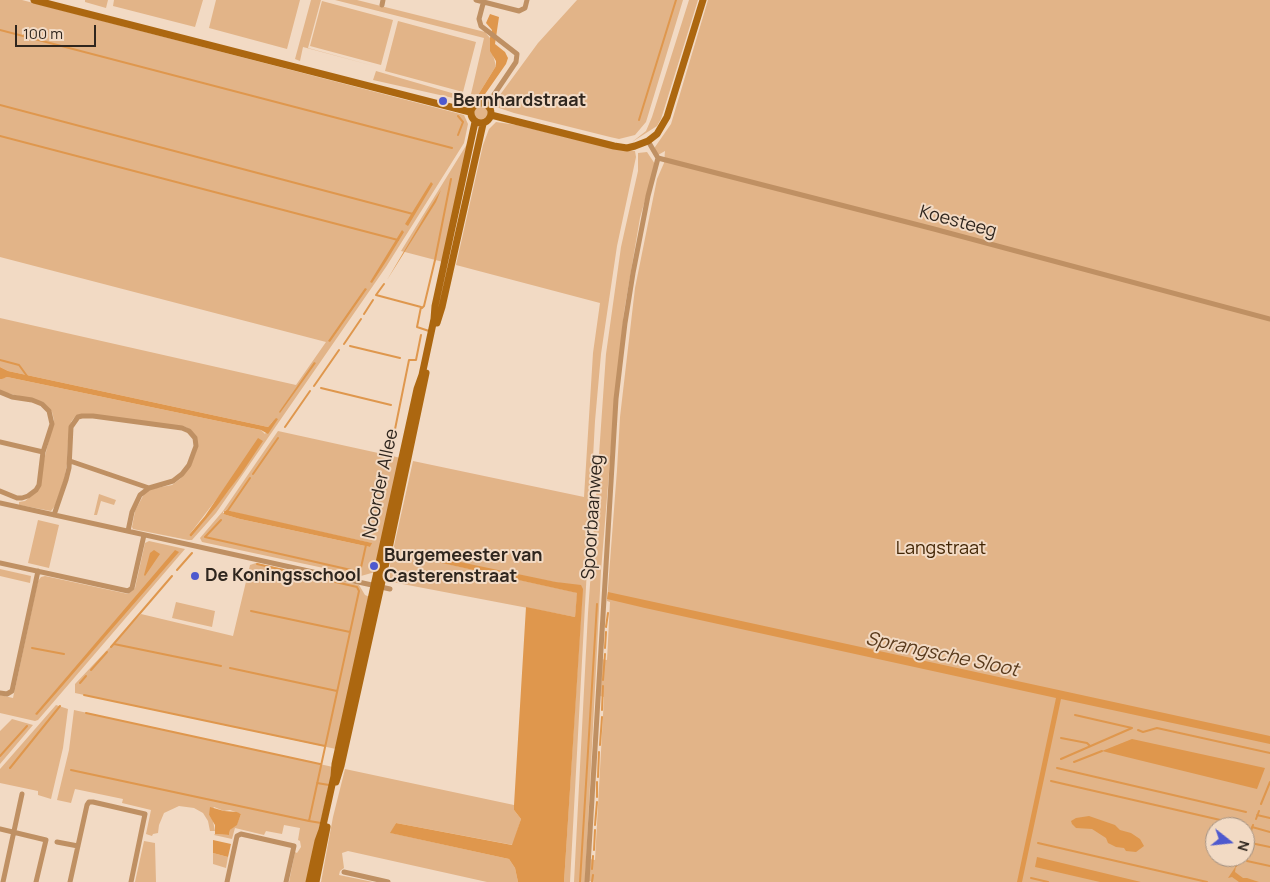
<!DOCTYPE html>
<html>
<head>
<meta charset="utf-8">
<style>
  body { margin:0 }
  #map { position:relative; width:1270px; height:882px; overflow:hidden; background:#f2dac4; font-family:Manrope,sans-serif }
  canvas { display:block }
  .north { position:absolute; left:1205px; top:817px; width:50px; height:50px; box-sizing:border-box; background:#f2dac4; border:1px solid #a49282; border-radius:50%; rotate:106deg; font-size:14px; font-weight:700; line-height:20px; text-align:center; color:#2f261e }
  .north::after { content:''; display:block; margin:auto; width:18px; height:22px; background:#4e59ce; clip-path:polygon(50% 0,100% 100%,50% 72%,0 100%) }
  .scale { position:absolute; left:15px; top:25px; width:81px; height:22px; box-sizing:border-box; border:2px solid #2f261e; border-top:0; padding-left:6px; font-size:15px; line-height:18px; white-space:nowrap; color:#2f261e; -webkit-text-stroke:4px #f2dac4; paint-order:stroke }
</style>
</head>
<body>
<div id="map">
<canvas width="1270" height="882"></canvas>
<div class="north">N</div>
<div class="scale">100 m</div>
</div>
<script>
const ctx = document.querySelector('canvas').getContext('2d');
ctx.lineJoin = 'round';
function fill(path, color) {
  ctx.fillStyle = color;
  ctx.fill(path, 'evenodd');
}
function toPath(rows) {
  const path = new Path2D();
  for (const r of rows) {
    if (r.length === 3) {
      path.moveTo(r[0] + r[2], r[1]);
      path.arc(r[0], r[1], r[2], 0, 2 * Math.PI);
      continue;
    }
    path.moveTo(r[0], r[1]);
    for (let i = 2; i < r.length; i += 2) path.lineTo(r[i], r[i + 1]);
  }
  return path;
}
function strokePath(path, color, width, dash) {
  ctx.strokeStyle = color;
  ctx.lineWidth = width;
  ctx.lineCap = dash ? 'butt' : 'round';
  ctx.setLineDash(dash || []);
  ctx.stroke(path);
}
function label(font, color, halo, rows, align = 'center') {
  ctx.font = font + ' Manrope,sans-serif';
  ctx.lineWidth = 4;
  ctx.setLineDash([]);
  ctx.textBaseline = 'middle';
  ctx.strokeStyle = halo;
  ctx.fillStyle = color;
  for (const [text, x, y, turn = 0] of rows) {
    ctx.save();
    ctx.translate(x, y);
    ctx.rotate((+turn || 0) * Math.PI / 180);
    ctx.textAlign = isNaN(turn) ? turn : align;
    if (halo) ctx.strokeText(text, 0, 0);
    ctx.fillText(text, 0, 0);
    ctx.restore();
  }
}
fill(toPath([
  [0,0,22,0,464,115,468,124,464,143,386,267,216,513,192,540,188,540,133,529,132,527,135,511,144,494,151,489,172,485,180,479,191,465,198,446,191,430,186,427,85,414,79,415,74,418,71,422,68,441,67,464,64,480,55,506,51,511,19,505,19,502,25,501,36,492,54,420,52,412,43,402,7,393,0,390,0,379,7,377,261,430,265,434,273,421,268,427,8,371,0,367,0,318,296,385,326,342,0,257],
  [262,440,229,490,191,537,189,535],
  [85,0,108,0,106,8,85,2],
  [114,0,203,0,195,27,113,6],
  [216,0,300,0,287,49,209,28],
  [311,0,321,0,308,48,374,66,303,47,300,61,295,59],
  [335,0,357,0,485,32,490,38,490,44,496,66,478,95,471,94,484,38],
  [577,0,683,0,646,122,635,135,619,139,610,137,514,113,496,107,494,103,538,43],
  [689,0,698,0,661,119,657,126,632,142,646,131,652,117],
  [708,0,1270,0,1270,882,594,882,589,881,590,859,595,860,604,697,600,696,601,659,607,660,610,602,607,601,617,470,620,417,635,288,657,179,664,163,665,151,658,155,655,152,655,147,671,124],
  [1215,827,1245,827,1245,857,1215,857],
  [322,1,393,20,381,65,310,46],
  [398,21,476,42,463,92,385,71],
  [376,71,462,96,469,96,462,100,373,80],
  [481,114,7],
  [496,122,517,125,619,150,635,151,636,157,617,246,601,354,595,421,570,882,564,882,582,597,580,585,576,586,402,554,574,592,577,593,577,597,575,617,392,582,390,578,390,564,413,461,584,497,593,353,600,303,456,265,483,145,489,129],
  [470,142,443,262,401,251,467,144],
  [647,152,655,164,640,218,624,312,614,411,601,571,585,882,574,882,588,613,606,354,621,247,638,171,638,153],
  [278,431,401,458,375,572,361,576,202,542,200,538,223,511],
  [226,510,249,516,371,543,370,547,240,519,223,514,223,512],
  [99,494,116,500,114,505,101,501,97,515,94,515],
  [38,520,59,525,49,568,28,563],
  [149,541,185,549,38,720,35,721,0,713,0,695,13,698,38,581,41,577,45,576,128,594,135,588,145,543],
  [256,563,359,585,365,595,370,597,336,749,75,693,75,684,141,614,233,636,250,565],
  [0,569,31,576,30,583,0,576],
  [176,602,215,611,212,627,172,618],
  [56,705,68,709,63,748,51,799,38,795,38,791,0,783,0,769],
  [74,710,333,767,307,882,289,882,295,852,297,853,301,847,300,841,298,840,300,828,284,825,282,834,266,831,264,835,235,828,232,839,214,835,215,834,229,835,230,830,237,824,241,814,230,810,224,811,214,807,209,815,213,821,215,831,210,831,208,821,203,813,194,808,179,806,164,813,159,825,158,833,153,834,152,836,146,834,151,810,122,803,123,799,75,789,71,803,57,800,69,750],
  [12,719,33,725,0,764,0,731],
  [345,769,514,805,514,810,521,819,513,845,396,823,391,833,509,859,515,868,518,882,487,882,348,851,342,853,344,868,340,871,339,875,373,882,321,882,333,817],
  [144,841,155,843,156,882,135,882],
  [213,853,228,857,226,868,213,864]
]), '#e2b488');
fill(toPath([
  [490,14,499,17,495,44,505,52,508,58,506,64,483,97,478,95,496,66,496,61,490,51,490,38,492,30,486,23],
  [431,182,433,184,408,226,405,224],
  [441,190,436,202,387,280,426,214],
  [402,230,404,232,387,260,372,283,370,282],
  [365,288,367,289,330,342,328,341],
  [314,362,316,363,280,413,279,412],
  [0,367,8,371,268,427,276,418,278,419,268,434,261,430,7,377,2,379,0,379],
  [258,438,263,441,241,474,217,506,191,537,189,535,205,516],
  [226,510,372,543,370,547,240,519,223,514],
  [154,550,160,554,145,576,144,575,150,553],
  [175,550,179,552,37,715,35,714],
  [402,550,556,582,581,585,583,589,564,882,518,882,515,868,509,859,390,833,396,823,512,845,521,819,514,810,514,805,526,607,575,617,577,593,401,554],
  [608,592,1270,736,1270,744,1061,699,1022,882,1017,882,1056,698,645,608,607,599],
  [1132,739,1265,768,1257,789,1102,751],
  [210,807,224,811,237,812,241,814,237,825,230,830,229,835,215,834,215,825,209,815],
  [1089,816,1115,825,1120,830,1131,833,1140,839,1144,846,1136,852,1126,851,1124,848,1116,847,1108,843,1106,838,1092,829,1076,828,1072,824,1071,821,1076,818],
  [213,840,231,844,228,857,213,853],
  [1037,857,1141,882,1100,882,1035,867],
  [1236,866,1235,872,1243,878,1247,878,1259,882,1239,882,1232,877,1228,878]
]), '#df974d');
strokePath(toPath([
  [0,30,452,148],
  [0,105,413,214],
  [458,116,463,122,458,135],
  [639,120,676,0],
  [0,136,398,240],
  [384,284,376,295,421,307,417,327,429,331],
  [422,308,424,306,435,260,451,179],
  [364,314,373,300],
  [344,344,361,319],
  [350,346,400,358],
  [0,360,19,365,27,376],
  [314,386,339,350],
  [321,388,391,405],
  [285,427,310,391],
  [390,454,409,360,416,360,421,335],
  [253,474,278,438],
  [225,512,226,513,250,478],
  [221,520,205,537,360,572,366,545],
  [177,570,192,553],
  [251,611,350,632],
  [606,627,608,613],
  [114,644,221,666],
  [111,647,172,576],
  [32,648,64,654],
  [605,648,606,632],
  [230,668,337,691],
  [91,670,107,652],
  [603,680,605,654],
  [80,683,86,676],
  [84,695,325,746],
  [602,710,603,686],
  [86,713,320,764],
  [1138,730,1143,732,1157,728,1270,753],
  [1061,738,1087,743,1090,746],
  [600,745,602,717],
  [0,756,27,726],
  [1061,759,1132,728,1075,715],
  [1074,762,1102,751],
  [10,768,60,706],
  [1057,768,1246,812],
  [71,770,309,821,359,591,357,587,257,564],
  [598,777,599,752],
  [1051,781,1242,825],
  [317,783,329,785],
  [597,797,597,782],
  [1261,804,1270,782],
  [1257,815,1270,818],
  [1256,819,1259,811],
  [309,821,321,823],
  [595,825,597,802],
  [1252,827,1270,832],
  [1251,831,1253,825],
  [1246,842,1270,847],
  [1038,843,1207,882],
  [1245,845,1249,835],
  [594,850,595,830],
  [1247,861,1270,866],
  [1236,866,1240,857],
  [592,869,593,856],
  [1031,878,1048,882],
  [580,882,597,604],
  [592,882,593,875]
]), '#df974d', 2);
strokePath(toPath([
  [476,0,519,11,525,8,527,0],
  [484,0,479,19,481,26,517,54,516,62,487,105],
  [382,5,383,0],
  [648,141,658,158,934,229,1270,319],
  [0,392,12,397,32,400,42,404,49,411,52,424,43,452,39,485,36,490,28,496,22,498,17,498,0,491],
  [0,442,43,452],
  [70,461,149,488],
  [0,503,390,589],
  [54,515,66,480,69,468,71,427,78,417,82,416,93,416,182,428,189,431,195,438,196,446,189,465,182,474,173,481,149,488,140,495,132,512,128,531],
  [0,563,128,591,132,588,144,535],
  [0,693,7,694,12,691,38,571],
  [0,829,46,840,36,882],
  [57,842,78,846],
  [344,872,388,882],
  [3,882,22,794],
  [70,882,87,805,89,802,93,802,145,814,131,882],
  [227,882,237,836,241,834,294,846,286,882],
  [587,882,616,399,625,323,633,273,648,196,658,158]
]), '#bf9063', 5);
strokePath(toPath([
  [34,0,470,112],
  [481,113,10],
  [491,115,614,146,627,148,635,146,648,141,657,134,667,117,703,0],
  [437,323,442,307,483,124],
  [336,782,341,766,383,577,426,373],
  [309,882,318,841,322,830,334,776,335,764,417,389,422,375,434,319,435,306,475,122],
  [316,882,327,827]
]), '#ac6710', 7);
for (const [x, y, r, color] of [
  [443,101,5,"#4e59ce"],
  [374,566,5,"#4e59ce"],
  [195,576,5,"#4e59ce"]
]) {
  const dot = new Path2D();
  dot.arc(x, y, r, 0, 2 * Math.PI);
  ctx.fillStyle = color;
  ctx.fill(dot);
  strokePath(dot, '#f2dac4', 2);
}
label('bold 18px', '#2f261e', '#f2dac4', [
  ["Bernhardstraat",453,101],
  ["Burgemeester van",384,556],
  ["Casterenstraat",384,577],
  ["De Koningsschool",205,576]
], 'left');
label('18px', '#2f261e', '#f2dac4', [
  ["Koesteeg",958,222,15],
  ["Noorder Allee",381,484,-78],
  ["Spoorbaanweg",593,517,-86]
]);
label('18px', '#422504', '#f2dac4', [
  ["Langstraat",941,549]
]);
label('italic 19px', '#5a3b1d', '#f2dac4', [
  ["Sprangsche Sloot",942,655,12]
]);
</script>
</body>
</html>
